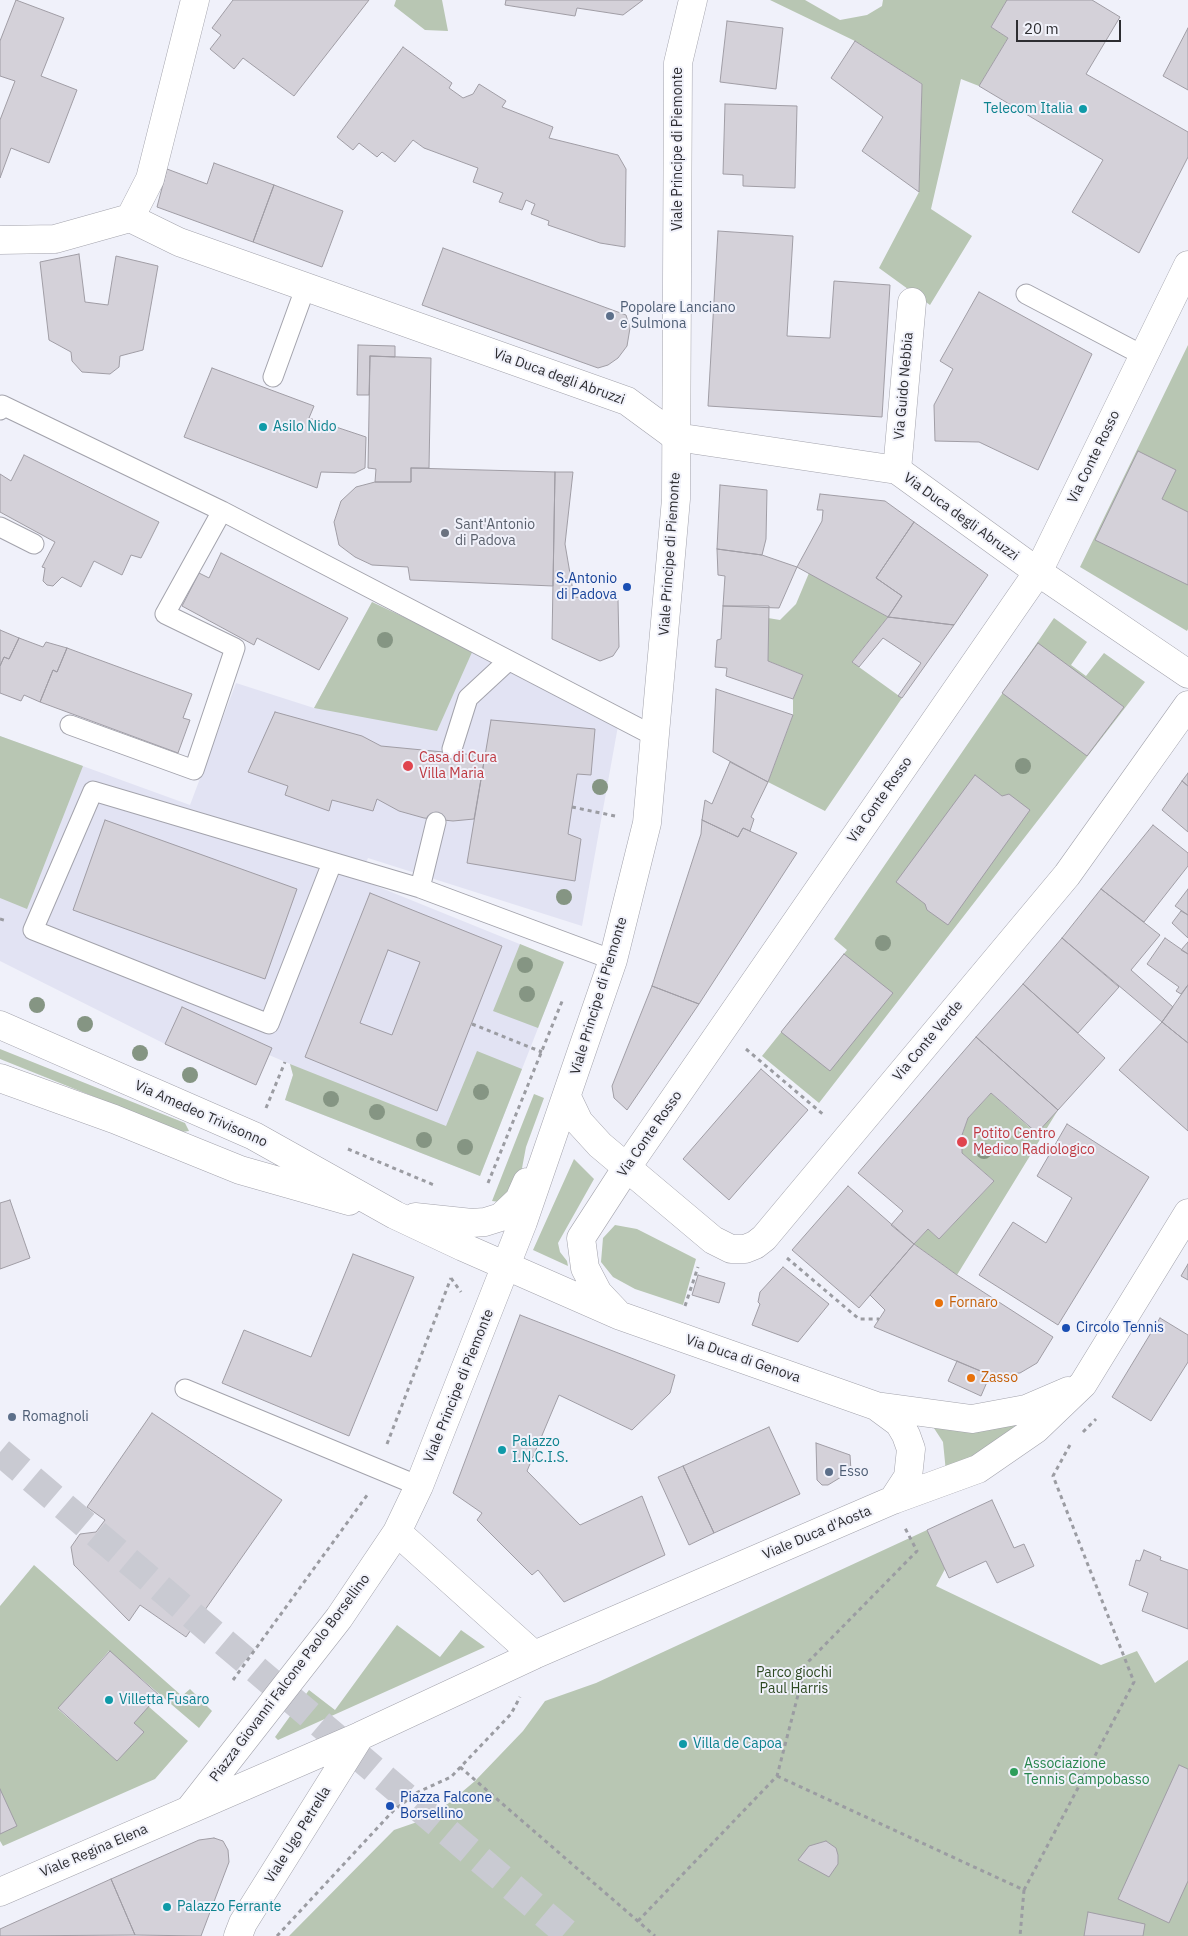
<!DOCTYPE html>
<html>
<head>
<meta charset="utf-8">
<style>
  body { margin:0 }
  #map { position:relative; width:1188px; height:1936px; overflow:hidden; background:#f0f1fa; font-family:"IBM Plex Sans",sans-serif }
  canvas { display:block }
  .scale { position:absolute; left:1016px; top:20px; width:105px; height:22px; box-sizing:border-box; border:2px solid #2d2d31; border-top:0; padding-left:6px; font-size:15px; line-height:18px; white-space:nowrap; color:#2d2d31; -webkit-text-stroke:4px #f0f1fa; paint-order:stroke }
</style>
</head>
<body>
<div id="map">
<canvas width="1188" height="1936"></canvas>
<div class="scale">20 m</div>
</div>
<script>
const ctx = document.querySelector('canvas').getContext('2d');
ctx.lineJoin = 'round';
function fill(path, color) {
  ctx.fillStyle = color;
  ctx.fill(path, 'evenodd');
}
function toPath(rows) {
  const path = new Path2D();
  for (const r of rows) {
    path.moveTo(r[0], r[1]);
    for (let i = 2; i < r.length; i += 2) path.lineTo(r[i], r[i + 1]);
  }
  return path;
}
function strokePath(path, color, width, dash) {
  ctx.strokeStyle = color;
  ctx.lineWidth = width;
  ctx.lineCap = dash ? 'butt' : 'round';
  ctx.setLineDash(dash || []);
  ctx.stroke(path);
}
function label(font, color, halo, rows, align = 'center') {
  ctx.font = font + ' "IBM Plex Sans",sans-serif';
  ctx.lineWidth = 4;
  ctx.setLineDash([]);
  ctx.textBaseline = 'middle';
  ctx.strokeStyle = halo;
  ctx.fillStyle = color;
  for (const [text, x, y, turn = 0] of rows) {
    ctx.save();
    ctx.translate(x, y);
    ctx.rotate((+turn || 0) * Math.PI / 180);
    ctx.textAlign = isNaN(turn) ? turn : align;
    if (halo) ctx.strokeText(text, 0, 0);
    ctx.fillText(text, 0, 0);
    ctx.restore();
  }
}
fill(toPath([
  [372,602,473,650,618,726,582,926,368,858,359,879,564,962,480,1176,285,1100,293,1075,290,1064,269,1055,256,1085,165,1044,0,961,0,736,190,805,236,683,314,708]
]), '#e2e3f3');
fill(toPath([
  [396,0,442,0,448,31,425,30,394,6],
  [770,0,805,0,840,20,867,15,882,6,883,0,1007,0,991,27,1008,38,979,86,961,79,931,209,972,236,930,305,879,268,919,192,922,84,855,41],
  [1188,345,1188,629,1187,631,1080,567],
  [809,573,888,617,852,662,902,698,825,811,768,782,793,715,793,699,803,675,768,661,768,618,780,620,796,604],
  [372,602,473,650,437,731,314,708],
  [1054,618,1087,642,1071,665,1086,676,1104,653,1145,682,819,1103,762,1056,847,950,834,939],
  [0,736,83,766,27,909,0,898],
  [520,944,564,962,538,1028,493,1011],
  [0,1049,185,1123,189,1131,182,1132,0,1059],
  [477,1051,522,1069,480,1176,285,1100,293,1075,290,1064,446,1126],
  [991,1093,1036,1133,1058,1110,957,1275,914,1244,928,1229,939,1239,994,1181,962,1153,962,1135,968,1118],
  [534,1094,544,1098,526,1147,519,1184,499,1202,492,1201],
  [574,1159,594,1179,558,1243,560,1252,567,1261,568,1266,533,1250],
  [615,1225,637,1229,696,1259,683,1305,635,1289,613,1277,601,1262,603,1238],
  [1044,1414,1016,1434,946,1472,943,1442,930,1422],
  [927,1530,945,1569,936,1586,1101,1665,1137,1651,1155,1683,1188,1660,1188,1936,289,1936,394,1830,420,1821,449,1803,475,1781,523,1731,545,1701,596,1683],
  [34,1565,182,1696,190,1689,212,1711,199,1728,109,1651,58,1709,117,1761,143,1732,134,1723,148,1706,188,1741,155,1779,3,1846,0,1841,0,1606],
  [397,1625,440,1657,461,1630,485,1647,278,1740,275,1737,309,1690,335,1710]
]), '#b8c6b3');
const building = toPath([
  [16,0,64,18,41,76,77,90,49,163,11,148,0,178,0,120,15,81,0,76,0,41,16,0],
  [233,0,369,0,294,96,243,58,234,69,210,49,221,35,212,28,233,0],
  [506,0,643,0,623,15,577,8,575,16,505,5,506,0],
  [1007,0,1092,0,1120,17,1086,74,1188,132,1188,157,1139,253,1072,212,1103,160,979,86,1008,38,991,27,1007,0],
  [727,21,783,28,776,89,720,82,727,21],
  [1188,28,1188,90,1163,76,1188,28],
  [855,41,922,84,919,192,862,151,883,117,831,78,855,41],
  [403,47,452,83,449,88,463,98,473,94,479,84,506,101,502,107,553,127,549,138,618,155,626,169,625,247,600,243,548,225,549,221,531,214,535,204,526,200,522,210,499,202,503,193,473,182,478,168,424,148,413,140,395,162,382,152,377,157,359,143,353,150,337,137,403,47],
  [725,104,797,106,795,188,743,186,743,175,723,174,725,104],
  [214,163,274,185,253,242,157,207,167,169,207,184,214,163],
  [274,185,343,211,322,267,253,242,274,185],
  [718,231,793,236,787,336,830,338,834,281,890,285,882,417,708,406,718,231],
  [443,248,626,315,630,328,627,346,618,358,608,365,598,368,422,305,443,248],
  [79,254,85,302,108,305,116,256,158,266,143,350,120,356,119,367,110,374,82,372,72,361,71,352,49,340,40,262,79,254],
  [979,292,1092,354,1038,470,979,442,935,441,934,405,953,369,940,361,979,292],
  [358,345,395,346,395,357,370,356,369,395,357,395,358,345],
  [370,356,431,358,429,468,411,468,411,482,375,482,376,469,368,468,370,356],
  [212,368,314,406,309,418,366,437,365,468,355,473,321,472,317,488,184,437,212,368],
  [1138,451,1176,470,1162,499,1188,512,1188,585,1095,540,1138,451],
  [24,455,159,522,141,558,131,555,122,575,94,561,81,587,62,577,53,586,47,585,43,581,45,568,42,567,55,542,0,512,0,474,11,481,24,455],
  [411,468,555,472,553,586,410,580,408,567,372,565,355,557,339,545,334,522,341,501,356,487,375,482,411,482,411,468],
  [555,472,573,472,565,544,574,597,618,600,619,647,613,656,600,661,552,639,555,472],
  [720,485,767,490,766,539,762,555,717,549,720,485],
  [820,494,885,501,914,522,876,578,902,596,888,617,797,567,822,521,823,510,817,510,820,494],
  [914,522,988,575,954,625,888,617,902,596,876,578,914,522],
  [717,549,762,555,797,567,779,608,723,606,725,576,718,575,717,549],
  [221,553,348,618,319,670,257,638,254,645,182,606,199,573,209,578,221,553],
  [723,606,769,606,768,661,803,675,793,699,726,676,727,668,715,667,717,640,721,639,723,606],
  [888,617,954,625,902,698,898,696,921,663,883,638,859,667,852,662,888,617],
  [0,630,19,638,9,659,4,657,0,666,0,630],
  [19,638,43,647,46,642,67,648,57,672,53,670,40,702,24,695,21,701,0,693,0,666,4,657,9,659,19,638],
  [1038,643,1124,707,1087,756,1002,693,1038,643],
  [67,648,192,694,183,718,190,720,178,753,40,702,53,670,57,672,67,648],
  [716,689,793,715,768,782,713,752,716,689],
  [275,712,362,736,381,746,485,756,474,819,453,821,424,818,399,811,377,799,373,811,332,800,329,811,285,795,288,786,248,772,275,712],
  [491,720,595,729,591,775,577,774,568,834,581,839,575,881,467,863,491,720],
  [730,762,768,782,751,817,754,819,750,831,743,828,738,837,702,820,705,800,712,804,730,762],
  [1188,773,1188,786,1182,781,1188,773],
  [975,775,1002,796,1009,794,1030,810,948,925,927,910,925,904,896,882,975,775],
  [1182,781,1188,786,1188,832,1162,810,1182,781],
  [105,820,297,889,265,979,73,910,105,820],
  [702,820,738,837,743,828,797,853,699,1004,652,986,701,834,702,820],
  [1153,825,1188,853,1188,866,1144,922,1101,889,1153,825],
  [1101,889,1160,935,1131,970,1173,1007,1162,1022,1062,938,1101,889],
  [1188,889,1188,915,1175,906,1188,889],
  [370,893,502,946,437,1111,305,1057,370,893],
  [388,950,420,962,392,1035,360,1023,388,950],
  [1181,911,1188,915,1188,938,1172,923,1181,911],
  [1062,938,1119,987,1078,1033,1023,984,1062,938],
  [1165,938,1188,954,1188,985,1181,994,1176,991,1179,987,1147,964,1165,938],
  [1188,942,1188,954,1181,950,1188,942],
  [844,954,893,993,830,1071,781,1032,844,954],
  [1023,984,1105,1058,1058,1110,976,1037,1023,984],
  [1188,985,1188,1043,1162,1022,1188,985],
  [652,986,699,1004,627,1110,614,1098,612,1086,652,986],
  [182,1007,272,1048,256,1085,165,1044,182,1007],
  [1162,1022,1188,1043,1188,1131,1119,1070,1162,1022],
  [976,1037,1058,1110,1037,1133,991,1093,968,1118,962,1135,962,1153,994,1181,939,1239,928,1229,914,1244,891,1225,903,1211,858,1173,976,1037],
  [761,1069,808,1110,729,1200,683,1159,761,1069],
  [1067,1124,1149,1177,1058,1325,979,1275,1013,1222,1046,1243,1072,1198,1037,1176,1067,1124],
  [848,1186,914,1244,859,1308,792,1250,848,1186],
  [10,1200,30,1258,0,1269,0,1203,10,1200],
  [914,1244,957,1275,1053,1337,1037,1363,1020,1373,990,1375,874,1327,885,1310,870,1295,914,1244],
  [353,1254,414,1277,349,1436,222,1383,244,1330,311,1357,353,1254],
  [1188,1264,1188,1280,1181,1276,1188,1264],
  [783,1267,829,1304,798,1342,752,1325,760,1304,758,1302,760,1292,783,1267],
  [698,1275,725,1283,719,1303,692,1295,698,1275],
  [520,1315,675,1375,670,1393,632,1430,559,1395,527,1471,580,1525,642,1496,665,1555,564,1602,538,1570,532,1575,477,1520,482,1513,453,1493,520,1315],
  [1160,1318,1188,1335,1188,1362,1151,1421,1112,1397,1160,1318],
  [957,1361,990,1375,981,1396,948,1381,957,1361],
  [152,1413,282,1500,186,1637,140,1605,129,1621,74,1565,71,1547,80,1534,96,1532,105,1520,87,1507,152,1413],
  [769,1427,800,1494,714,1533,683,1466,769,1427],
  [816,1443,850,1455,851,1471,828,1485,822,1485,817,1480,816,1443],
  [683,1466,714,1533,689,1545,658,1477,683,1466],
  [992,1500,1014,1548,1024,1544,1034,1566,997,1583,986,1561,949,1578,927,1530,992,1500],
  [1144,1550,1161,1557,1160,1560,1188,1570,1188,1629,1142,1611,1148,1593,1129,1585,1136,1560,1140,1561,1144,1550],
  [110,1651,159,1695,134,1723,144,1732,117,1761,58,1708,110,1651],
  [1179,1765,1188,1769,1188,1881,1169,1923,1118,1899,1179,1765],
  [0,1789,17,1826,0,1834,0,1789],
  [214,1838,223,1841,228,1850,229,1862,201,1936,135,1935,111,1879,199,1840,214,1838],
  [826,1841,836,1848,838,1855,838,1864,829,1877,798,1860,809,1846,826,1841],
  [111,1879,135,1935,0,1936,0,1929,111,1879],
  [1088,1912,1145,1924,1143,1936,1084,1936,1088,1912]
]);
fill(building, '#d4d1d9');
strokePath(building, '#a09da5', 1);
strokePath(toPath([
  [0,1452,570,1936]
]), '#c9cad2', 28, [28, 14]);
const lane = toPath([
  [1026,294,1144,356],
  [273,377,306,286],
  [0,410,2,405,222,511,656,737],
  [0,527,34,544],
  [70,725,194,770,235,648,165,614,222,511],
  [452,749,468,698,508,661],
  [332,863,269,1024,33,930,93,791,420,888,613,960],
  [420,888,436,822],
  [185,1389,419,1486]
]);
const street = toPath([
  [130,218,150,179,195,0],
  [0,240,55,239,130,218,179,242,627,401,676,437],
  [897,470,912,302],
  [627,1167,1038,572,1188,674]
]);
const secondary = toPath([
  [676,437,897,470,1038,572,1188,265],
  [0,1025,254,1136,395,1215,463,1247,618,1315,876,1406,899,1423,906,1435,911,1449,908,1477,893,1500],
  [0,1078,114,1119,240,1170,349,1201],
  [567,1097,579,1122,600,1145,713,1240,731,1249,745,1249,755,1245,764,1238,1067,875,1188,705],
  [415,1217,472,1223,485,1222,501,1217,519,1200,527,1182],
  [616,1312,598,1293,585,1268,581,1238,627,1167],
  [876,1406,972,1419,1026,1409,1068,1391],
  [397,1532,534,1655],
  [189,1810,339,1618,397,1532,419,1486,523,1222,613,960,647,823,676,499,678,63,693,0],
  [0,1892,360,1736,534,1655,893,1500,978,1469,1036,1429,1083,1384,1188,1213],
  [238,1936,243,1923,360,1736]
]);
strokePath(lane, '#a3a3ac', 21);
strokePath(street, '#a3a3ac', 29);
strokePath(secondary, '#a3a3ac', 29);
strokePath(toPath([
  [572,807,615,816],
  [0,919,7,921],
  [472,1024,542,1052],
  [746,1049,825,1116],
  [266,1108,285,1062],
  [348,1149,434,1185],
  [488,1183,563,999],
  [787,1258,859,1319,879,1319],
  [451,1278,461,1292],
  [685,1306,698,1267],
  [1083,1432,1096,1419],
  [387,1444,451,1278],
  [233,1680,368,1494],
  [460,1767,655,1936],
  [777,1776,1024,1890,1020,1936],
  [1024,1890,1134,1682,1053,1476,1071,1443],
  [638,1921,777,1776,806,1664,917,1551,905,1528],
  [277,1936,394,1810,418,1792,451,1777,511,1714,520,1697]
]), '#9b9ca2', 3, [4, 4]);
strokePath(lane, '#fff', 19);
strokePath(street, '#fff', 28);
strokePath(secondary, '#fff', 28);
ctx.fillStyle = '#859583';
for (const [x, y] of [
  [385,640],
  [1023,766],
  [600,787],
  [564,897],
  [883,943],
  [525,965],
  [527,994],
  [37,1005],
  [85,1024],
  [140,1053],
  [190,1075],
  [481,1092],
  [331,1099],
  [377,1112],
  [424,1140],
  [465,1147],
  [984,1151]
]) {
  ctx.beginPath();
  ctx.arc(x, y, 8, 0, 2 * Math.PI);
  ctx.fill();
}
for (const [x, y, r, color] of [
  [1083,109,5,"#0f9aa8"],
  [610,316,5,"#5c6f8a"],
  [263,427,5,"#0f9aa8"],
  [445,533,5,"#6b7280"],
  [627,587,5,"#1a4fb4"],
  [408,766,6,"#e0444e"],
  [962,1142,6,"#e0444e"],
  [939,1303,5,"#e8710a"],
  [1066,1328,5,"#1a4fb4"],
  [971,1378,5,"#e8710a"],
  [12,1417,5,"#5c6f8a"],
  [502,1450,5,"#0f9aa8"],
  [829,1472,5,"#5c6f8a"],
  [109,1700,5,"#0f9aa8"],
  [683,1744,5,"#0f9aa8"],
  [1014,1772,5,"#2e9e5b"],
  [390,1806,5,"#1a4fb4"],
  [167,1907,5,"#0f9aa8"]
]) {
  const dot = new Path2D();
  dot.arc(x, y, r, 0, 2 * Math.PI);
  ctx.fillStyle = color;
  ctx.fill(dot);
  strokePath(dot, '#f0f1fa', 2);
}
label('14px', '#0d838f', '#f0f1fa', [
  ["Telecom Italia",1073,109,"right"],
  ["Asilo Nido",273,427],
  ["Palazzo",512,1442],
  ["I.N.C.I.S.",512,1458],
  ["Villetta Fusaro",119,1700],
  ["Villa de Capoa",693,1744],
  ["Palazzo Ferrante",177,1907]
], 'left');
label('14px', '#2d2d31', '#f0f1fa', [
  ["Viale Principe di Piemonte",678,149,-90],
  ["Via Duca degli Abruzzi",559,377,20],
  ["Via Guido Nebbia",904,386,-85],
  ["Via Conte Rosso",1094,457,-64],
  ["Via Duca degli Abruzzi",961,517,36],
  ["Viale Principe di Piemonte",670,554,-86],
  ["Via Conte Rosso",880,800,-55],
  ["Viale Principe di Piemonte",599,996,-73],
  ["Via Conte Verde",928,1041,-50],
  ["Via Amedeo Trivisonno",201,1114,24],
  ["Via Conte Rosso",650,1134,-55],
  ["Via Duca di Genova",743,1359,19],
  ["Viale Principe di Piemonte",459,1386,-68],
  ["Viale Duca d'Aosta",817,1533,-23],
  ["Piazza Giovanni Falcone Paolo Borsellino",290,1678,-53],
  ["Viale Ugo Petrella",298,1835,-58],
  ["Viale Regina Elena",94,1851,-23]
]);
label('14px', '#4e5e75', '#f0f1fa', [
  ["Popolare Lanciano",620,308],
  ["e Sulmona",620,324],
  ["Romagnoli",22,1417],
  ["Esso",839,1472]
], 'left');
label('14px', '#5b616d', '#f0f1fa', [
  ["Sant'Antonio",455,525],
  ["di Padova",455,541]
], 'left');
label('14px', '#164399', '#f0f1fa', [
  ["S.Antonio",617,579,"right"],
  ["di Padova",617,595,"right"],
  ["Circolo Tennis",1076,1328],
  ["Piazza Falcone",400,1798],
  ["Borsellino",400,1814]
], 'left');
label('14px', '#be3a42', '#f0f1fa', [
  ["Casa di Cura",419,758],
  ["Villa Maria",419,774],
  ["Potito Centro",973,1134],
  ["Medico Radiologico",973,1150]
], 'left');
label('14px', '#c56008', '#f0f1fa', [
  ["Fornaro",949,1303],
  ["Zasso",981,1378]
], 'left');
label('14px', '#2e4a22', '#f0f1fa', [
  ["Parco giochi",794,1673],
  ["Paul Harris",794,1689]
]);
label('14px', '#27864d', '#f0f1fa', [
  ["Associazione",1024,1764],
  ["Tennis Campobasso",1024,1780]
], 'left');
</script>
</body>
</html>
